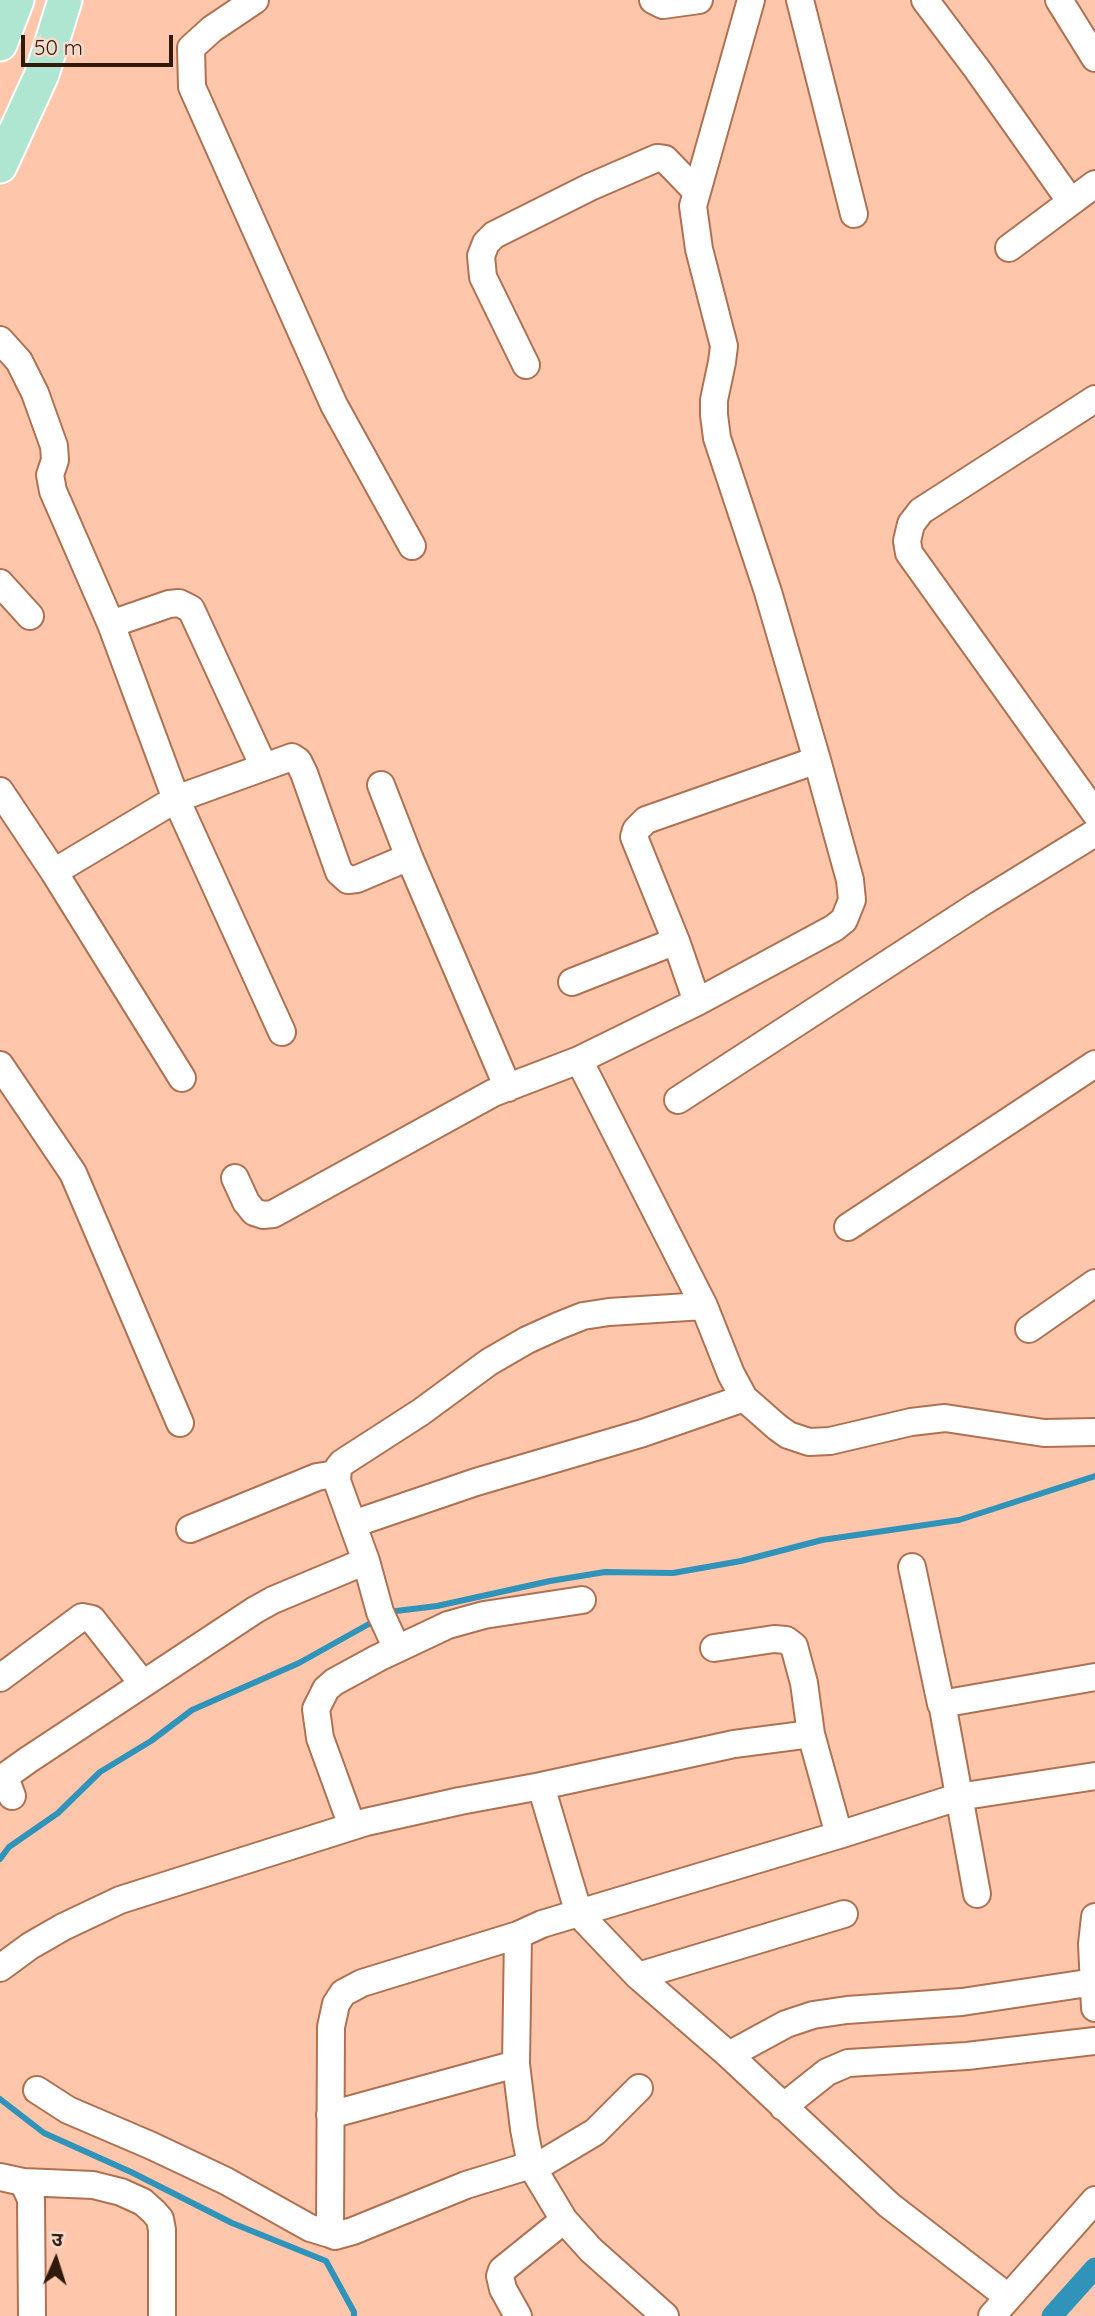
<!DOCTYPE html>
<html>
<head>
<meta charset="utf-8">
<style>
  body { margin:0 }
  #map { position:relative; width:1095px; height:2316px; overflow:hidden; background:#fec7ac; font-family:Quicksand,"Noto Sans Devanagari",sans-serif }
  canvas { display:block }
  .north { position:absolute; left:21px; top:2225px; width:70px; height:70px; -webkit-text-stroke:5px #f7dbcd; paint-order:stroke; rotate:3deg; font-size:19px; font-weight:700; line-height:28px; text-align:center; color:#31190b }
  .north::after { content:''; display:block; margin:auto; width:24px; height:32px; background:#31190b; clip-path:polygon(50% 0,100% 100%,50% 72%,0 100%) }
  .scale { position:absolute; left:21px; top:35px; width:152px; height:32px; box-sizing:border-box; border:4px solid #31190b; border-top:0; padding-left:9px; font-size:21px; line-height:24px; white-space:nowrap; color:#31190b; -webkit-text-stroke:5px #f7dbcd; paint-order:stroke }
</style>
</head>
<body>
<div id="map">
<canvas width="1095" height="2316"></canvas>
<div class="north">उ</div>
<div class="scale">50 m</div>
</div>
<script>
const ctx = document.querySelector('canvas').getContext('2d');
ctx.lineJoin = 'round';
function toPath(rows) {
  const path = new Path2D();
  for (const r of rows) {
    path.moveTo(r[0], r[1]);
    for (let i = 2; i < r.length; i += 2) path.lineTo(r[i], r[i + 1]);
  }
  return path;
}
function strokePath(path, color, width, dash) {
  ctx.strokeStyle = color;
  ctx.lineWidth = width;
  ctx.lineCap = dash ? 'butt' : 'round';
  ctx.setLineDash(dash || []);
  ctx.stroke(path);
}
strokePath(toPath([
  [388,1612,437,1606,550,1581,605,1572,673,1573,741,1561,822,1540,959,1520,1095,1476],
  [0,1859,9,1847,58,1813,100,1772,151,1741,192,1710,299,1663,376,1620],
  [0,2099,44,2133,131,2172,232,2223,326,2261,354,2312,354,2316]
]), '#3093b9', 6);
strokePath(toPath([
  [1052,2316,1095,2268]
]), '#3093b9', 21);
const minor = toPath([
  [255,0,212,29,191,48,192,87,334,405,412,546],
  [653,0,663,5,699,0],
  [751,0,693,206,699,249,724,346,722,362,714,400,714,415,717,438,768,592,817,760,850,880,852,900,844,920,834,928,697,1002,579,1060,704,1306,731,1374,744,1398,777,1427,788,1435,809,1442,830,1441,911,1422,945,1418,1044,1433,1095,1432],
  [800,0,854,214],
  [925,0,977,69,1071,202],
  [1059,0,1095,58],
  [1009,248,1095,184],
  [0,340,19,361,35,393,54,446,55,460,50,475,53,491,111,624,176,799,282,1032],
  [526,365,483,277,481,256,486,243,494,235,590,187,657,158,665,159,696,191],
  [1095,399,921,511,911,524,907,541,909,553,1095,813],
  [0,583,30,616],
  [111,624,169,604,179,603,191,609,263,765],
  [0,791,54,872,182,1078],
  [409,857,508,1088],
  [54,872,176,799,292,757,298,761,304,773,339,872,348,880,357,879,409,857,381,785],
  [572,982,676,941],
  [697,1002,676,941,634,837,636,830,646,820,817,760],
  [0,1065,73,1173,180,1423],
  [678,1100,978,905,1095,833],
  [235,1178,246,1202,254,1212,263,1215,273,1214,493,1093,579,1060],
  [848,1227,1095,1064],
  [1029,1329,1095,1283],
  [353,1524,476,1482,643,1433,744,1398],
  [190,1529,317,1477,336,1474],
  [912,1567,941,1704,1095,1677],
  [714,1648,774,1639,786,1640,794,1646,804,1683,811,1734,839,1835,958,1797,1095,1776],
  [397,1649,380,1612,366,1561,337,1481,338,1468,342,1463,421,1412,489,1362,527,1340,558,1326,583,1316,609,1312,704,1306],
  [0,1678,82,1617,92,1619,143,1684],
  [942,1703,977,1894],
  [541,1786,579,1914,638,1976,729,2055,889,2205,1008,2297],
  [12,1796,6,1780,7,1775,28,1760,255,1610,273,1600,366,1561],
  [352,1826,320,1738,316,1709,326,1689,334,1682,378,1658,448,1625,484,1615,582,1600],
  [1095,1917,1092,1944,1095,2008],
  [518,1935,516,2064,524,2129,531,2165,564,2220,591,2250,665,2316],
  [0,1968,30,1946,63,1927,120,1900,366,1822,460,1801,541,1786,734,1744,811,1734],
  [638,1976,844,1914],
  [729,2055,786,2024,813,2015,847,2010,962,2002,1094,1982],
  [37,2090,68,2110,152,2146,226,2181,310,2228,330,2234],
  [783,2107,827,2072,848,2063,967,2056,1095,2041],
  [330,2115,516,2064],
  [531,2165,466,2185,353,2231,335,2236,330,2234,331,2027,336,2004,343,1993,362,1983,518,1935,542,1924,839,1835],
  [533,2169,595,2132,639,2088],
  [0,2177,23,2182,31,2199,32,2316],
  [23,2182,93,2185,121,2192,143,2202,154,2212,160,2219,162,2230,162,2316],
  [518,2316,503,2289,500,2276,502,2270,564,2220],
  [992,2316,1095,2200]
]);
const major = toPath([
  [0,44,17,0],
  [0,166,42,74,65,0]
]);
strokePath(minor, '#af7151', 30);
strokePath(major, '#fff', 37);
strokePath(minor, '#fff', 26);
strokePath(major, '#afe6d2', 33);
</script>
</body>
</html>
